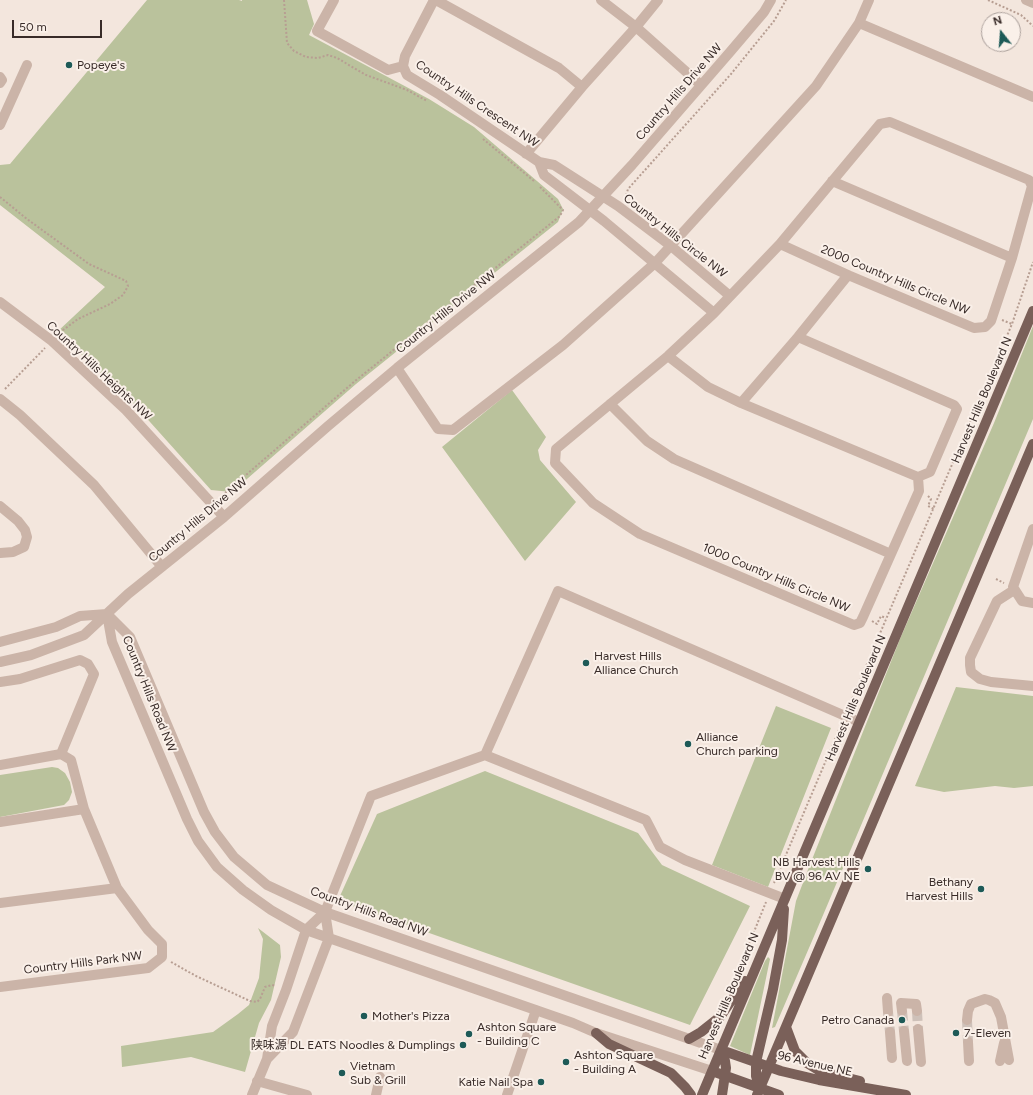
<!DOCTYPE html>
<html>
<head>
<meta charset="utf-8">
<style>
  body { margin:0 }
  #map { position:relative; width:1033px; height:1095px; overflow:hidden; background:#f3e6dd; font-family:Figtree,sans-serif }
  canvas { display:block }
  .north { position:absolute; left:981px; top:12px; width:40px; height:40px; box-sizing:border-box; background:#faf0e9; border:1px solid #aca19c; border-radius:50%; rotate:343deg; font-size:11px; font-weight:700; line-height:16px; text-align:center; color:#382b28 }
  .north::after { content:''; display:block; margin:auto; width:14px; height:18px; background:#1d5a57; clip-path:polygon(50% 0,100% 100%,50% 72%,0 100%) }
  .scale { position:absolute; left:12px; top:20px; width:90px; height:18px; box-sizing:border-box; border:2px solid #382b28; border-top:0; padding-left:5px; font-size:12px; line-height:14px; white-space:nowrap; color:#382b28; -webkit-text-stroke:3px #faf0e9; paint-order:stroke }
</style>
</head>
<body>
<div id="map">
<canvas width="1033" height="1095"></canvas>
<div class="north">N</div>
<div class="scale">50 m</div>
</div>
<script>
const ctx = document.querySelector('canvas').getContext('2d');
ctx.lineJoin = 'round';
function fill(path, color) {
  ctx.fillStyle = color;
  ctx.fill(path, 'evenodd');
}
function toPath(rows) {
  const path = new Path2D();
  for (const r of rows) {
    path.moveTo(r[0], r[1]);
    for (let i = 2; i < r.length; i += 2) path.lineTo(r[i], r[i + 1]);
  }
  return path;
}
function strokePath(path, color, width, dash) {
  ctx.strokeStyle = color;
  ctx.lineWidth = width;
  ctx.lineCap = dash ? 'butt' : 'round';
  ctx.setLineDash(dash || []);
  ctx.stroke(path);
}
function label(font, color, halo, rows, align = 'center') {
  ctx.font = font + ' Figtree,"Noto Sans SC",sans-serif';
  ctx.lineWidth = 4;
  ctx.setLineDash([]);
  ctx.textBaseline = 'middle';
  ctx.strokeStyle = halo;
  ctx.fillStyle = color;
  for (const [text, x, y, turn = 0] of rows) {
    ctx.save();
    ctx.translate(x, y);
    ctx.rotate((+turn || 0) * Math.PI / 180);
    ctx.textAlign = isNaN(turn) ? turn : align;
    if (halo) ctx.strokeText(text, 0, 0);
    ctx.fillText(text, 0, 0);
    ctx.restore();
  }
}
fill(toPath([
  [147,0,239,0,242,1,242,0,307,0,314,24,309,35,429,99,474,127,558,199,563,209,558,222,356,384,232,492,211,490,133,403,57,332,105,287,0,205,0,165,10,164],
  [1033,326,1033,419,818,927,775,1027,772,1028,796,901,809,867,900,639,994,423],
  [512,390,546,437,538,450,540,460,576,502,525,561,442,447],
  [956,687,1033,696,1033,786,1014,788,995,786,944,792,915,786],
  [776,706,831,728,768,887,712,865],
  [52,767,58,768,65,773,70,782,72,792,69,800,64,805,0,817,0,775],
  [485,771,638,833,662,865,750,906,690,1025,347,904,340,896,377,814],
  [258,928,280,945,281,957,271,1000,259,1023,245,1072,191,1057,122,1067,121,1046,213,1032,238,1014,249,1005,259,978,263,939],
  [768,957,770,959,750,1055,730,1046,765,961]
]), '#bac29c');
strokePath(toPath([
  [902,1011,904,1031],
  [917,1011,918,1029],
  [888,1012,890,1032],
  [967,1020,968,1042]
]), '#cec1b9', 10, [10, 5]);
strokePath(toPath([
  [284,0,287,43,294,51,306,57,318,58,328,55,337,58,366,75,407,90,427,101],
  [988,0,1021,15,1033,26],
  [483,139,534,181],
  [0,197,27,219,89,264,126,281,128,286,123,295,110,304,78,319,59,333],
  [625,199,628,189,731,74,774,21,786,0],
  [1002,320,1012,324],
  [5,389,45,348],
  [225,493,355,381,560,216,563,210,540,187],
  [928,496,931,499,928,506,934,509],
  [996,579,1004,583],
  [872,621,877,624,881,616,886,618],
  [849,706,1012,324,1033,262],
  [774,883,841,725],
  [171,962,196,976,250,1001,257,1002,260,999,265,987,272,985,276,986],
  [737,974,766,902]
]), '#b79e92', 2, [2, 2]);
strokePath(toPath([
  [334,0,317,31,388,70,403,66],
  [434,0,405,56,403,66,407,75,440,95,539,162,554,165,618,206,671,246,730,296],
  [436,0,559,68,582,87],
  [601,0,636,27,701,85],
  [1026,0,1033,3],
  [859,23,1033,97],
  [0,77,2,80,0,83],
  [0,125,27,65],
  [526,154,582,87,636,27,658,0],
  [539,162,544,175,604,221,714,313],
  [832,181,1012,258],
  [0,302,52,341,126,410,224,517],
  [798,337,954,405,957,409,930,472,918,477],
  [668,356,708,387,741,403,918,477,919,491,863,617,860,623,854,625,640,534,593,503,555,463,556,449,668,356,714,313,780,244,880,124,890,122,1029,180,1032,186,1012,258,991,321,985,327,974,328,848,275,780,244],
  [397,368,438,429,453,430,563,345,655,263,816,86,859,23,869,0],
  [0,399,20,415,94,485,162,567],
  [741,403,798,337,848,275],
  [610,404,647,441,674,459,891,554],
  [0,506,18,521,25,530,27,537,24,547,13,552,0,553],
  [1033,529,1013,587,1022,601,1033,603],
  [1014,590,997,601,970,658,970,665,971,672,980,679,991,682,1033,686],
  [107,614,112,642,187,819,198,841,217,867,243,890,271,910,306,930,573,1023,596,1033,712,1071],
  [107,614,130,637,204,812,215,832,234,857,267,885,325,912,721,1050],
  [0,642,56,627,80,616,107,614],
  [0,662,31,655,84,635,128,594,224,517,328,426,397,368,579,222,632,165,730,52,764,12,771,0],
  [0,682,20,679,80,660,88,664,94,674,61,754],
  [485,755,646,820,660,847,685,860,785,899],
  [0,765,61,754,71,760,84,809,117,888,148,930,162,944,162,957,148,968,0,987],
  [0,822,84,809],
  [0,903,117,888],
  [887,998,888,1012],
  [902,1011,901,1003,916,1004,917,1011],
  [967,1020,968,1011,971,1004,985,999,989,1000,995,1003,1001,1017,1009,1060],
  [918,1029,921,1062],
  [904,1031,907,1061],
  [890,1032,892,1058],
  [968,1042,969,1061],
  [267,1059,293,1032,329,938,325,912],
  [1000,1061,1004,1043],
  [257,1081,307,1095],
  [252,1095,267,1059,272,1026,286,990,306,930,325,912,371,796,485,755,558,591,859,722],
  [376,1095,380,1077],
  [507,1095,536,1010]
]), '#cbb4a8', 10);
strokePath(toPath([
  [786,1027,795,1051,807,1063,820,1071,860,1081],
  [596,1033,609,1044,671,1073,685,1087,691,1095],
  [689,1039,701,1032,720,1017,745,981],
  [721,1050,781,1071,819,1080,906,1095],
  [721,1050,725,1061,726,1068,722,1095],
  [712,1071,779,1095],
  [760,1089,756,1076,756,1062,773,989,782,940,784,909],
  [702,1095,1033,311],
  [757,1095,1033,444]
]), '#7a6059', 10);
for (const [x, y, r, color] of [
  [69,65,4,"#1d5a57"],
  [586,663,4,"#1d5a57"],
  [688,744,4,"#1d5a57"],
  [868,869,4,"#1d5a57"],
  [981,889,4,"#1d5a57"],
  [364,1016,4,"#1d5a57"],
  [902,1020,4,"#1d5a57"],
  [956,1033,4,"#1d5a57"],
  [469,1034,4,"#1d5a57"],
  [463,1045,4,"#1d5a57"],
  [566,1062,4,"#1d5a57"],
  [342,1073,4,"#1d5a57"],
  [541,1082,4,"#1d5a57"]
]) {
  const dot = new Path2D();
  dot.arc(x, y, r, 0, 2 * Math.PI);
  ctx.fillStyle = color;
  ctx.fill(dot);
  strokePath(dot, '#faf0e9', 1.5);
}
label('12px', '#382b28', '#faf0e9', [
  ["Popeye's",77,65],
  ["Harvest Hills",594,656],
  ["Alliance Church",594,670],
  ["Alliance",696,737],
  ["Church parking",696,751],
  ["NB Harvest Hills",860,862,"right"],
  ["BV @ 96 AV NE",860,876,"right"],
  ["Bethany",973,882,"right"],
  ["Harvest Hills",973,896,"right"],
  ["Mother's Pizza",372,1016],
  ["Petro Canada",894,1020,"right"],
  ["Ashton Square",477,1027],
  ["- Building C",477,1041],
  ["7-Eleven",964,1033],
  ["陕味源 DL EATS Noodles & Dumplings",455,1045,"right"],
  ["Ashton Square",574,1055],
  ["- Building A",574,1069],
  ["Vietnam",350,1066],
  ["Sub & Grill",350,1080],
  ["Katie Nail Spa",533,1082,"right"]
], 'left');
label('12px', '#382b28', '#faf0e9', [
  ["Country Hills Drive NW",679,92,-49],
  ["Country Hills Crescent NW",477,104,34],
  ["Country Hills Circle NW",675,236,38],
  ["2000 Country Hills Circle NW",895,280,23],
  ["Country Hills Drive NW",446,312,-39],
  ["Country Hills Heights NW",99,371,43],
  ["Harvest Hills Boulevard N",982,400,-67],
  ["Country Hills Drive NW",198,520,-40],
  ["1000 Country Hills Circle NW",776,578,23],
  ["Country Hills Road NW",149,694,68],
  ["Harvest Hills Boulevard N",856,698,-67],
  ["Country Hills Road NW",369,912,20],
  ["Country Hills Park NW",83,963,-7],
  ["Harvest Hills Boulevard N",729,996,-67],
  ["96 Avenue NE",815,1064,13]
]);
</script>
</body>
</html>
